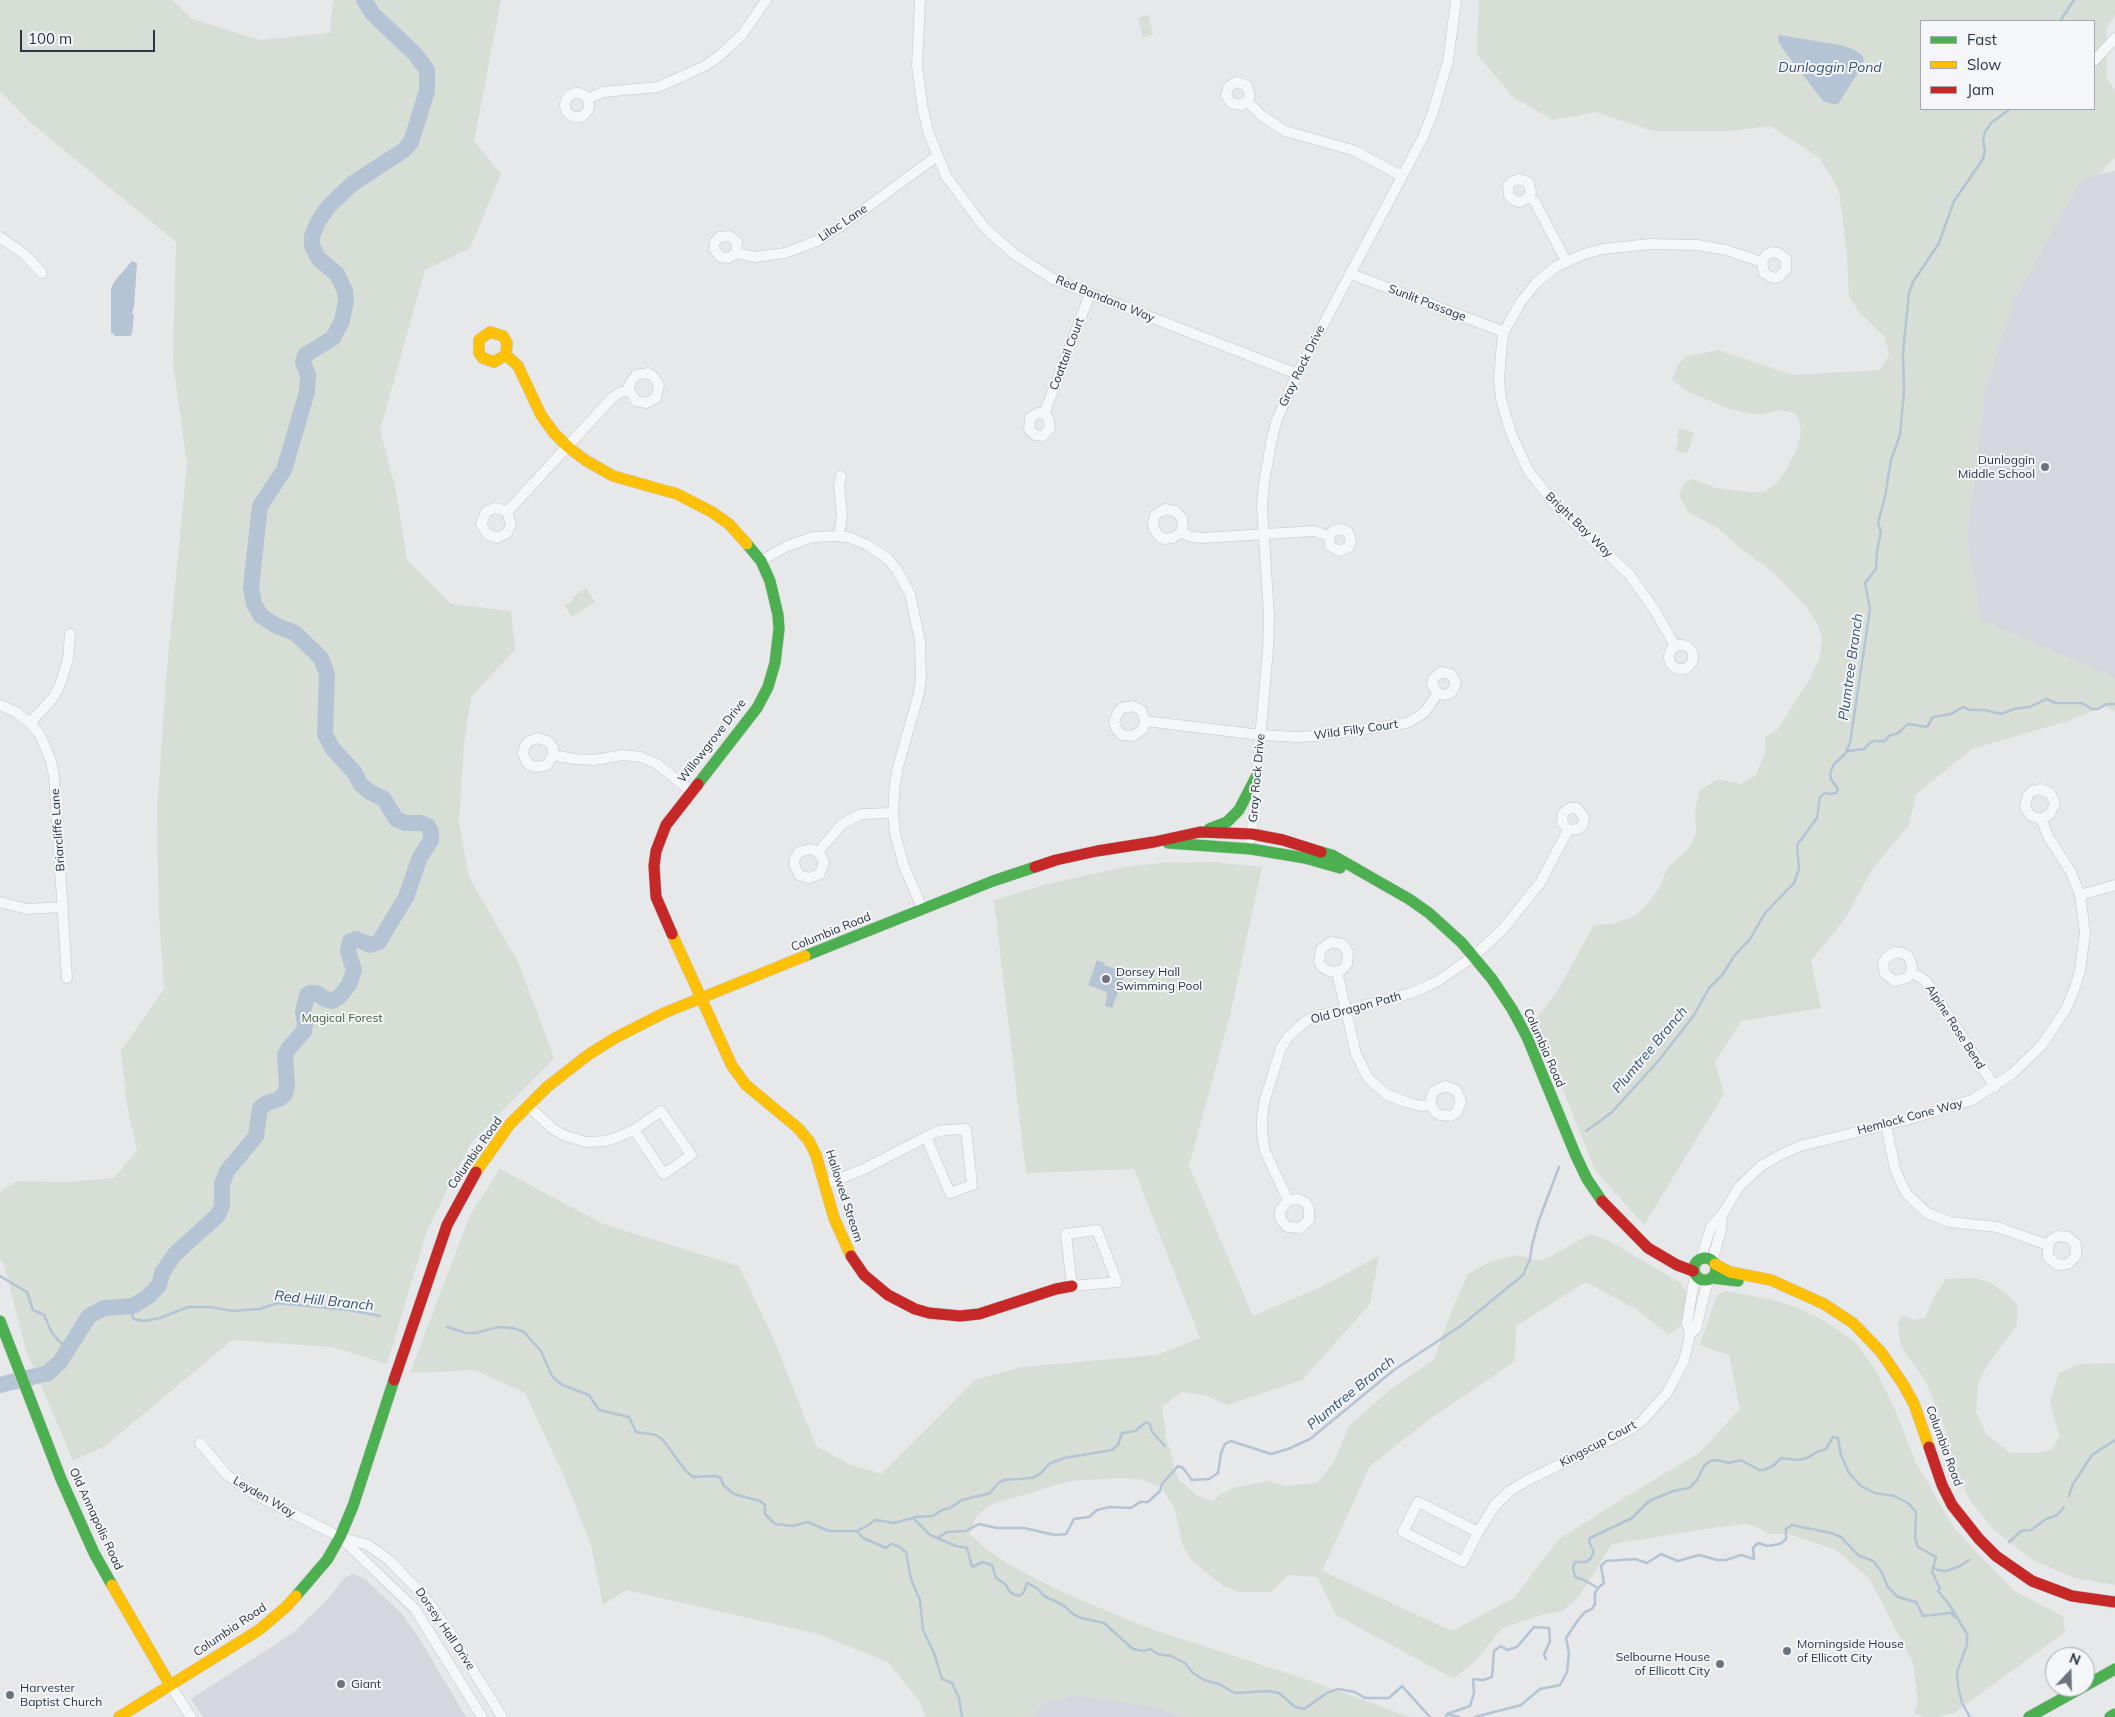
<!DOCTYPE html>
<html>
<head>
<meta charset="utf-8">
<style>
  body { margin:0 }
  #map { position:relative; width:2115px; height:1717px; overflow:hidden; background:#e6e8ea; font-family:Mulish,sans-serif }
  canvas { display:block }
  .legend { position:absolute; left:1920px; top:20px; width:175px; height:90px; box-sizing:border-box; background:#f4f6f9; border:1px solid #a4a8b1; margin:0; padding:6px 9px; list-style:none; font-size:15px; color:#2b3445 }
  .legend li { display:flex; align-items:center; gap:10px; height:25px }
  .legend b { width:25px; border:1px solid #a4a8b1 }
  .north { position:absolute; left:2045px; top:1647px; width:50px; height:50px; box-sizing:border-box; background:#f4f6f9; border:1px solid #a4a8b1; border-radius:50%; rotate:21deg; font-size:14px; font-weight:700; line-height:20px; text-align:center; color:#2b3445 }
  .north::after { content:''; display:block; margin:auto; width:18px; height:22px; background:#6c737f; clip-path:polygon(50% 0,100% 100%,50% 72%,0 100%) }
  .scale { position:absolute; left:20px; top:30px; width:135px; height:22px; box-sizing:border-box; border:2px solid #2b3445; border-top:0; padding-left:6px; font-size:15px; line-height:18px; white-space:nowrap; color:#2b3445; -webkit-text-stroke:4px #f4f6f9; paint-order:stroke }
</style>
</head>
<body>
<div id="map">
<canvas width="2115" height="1717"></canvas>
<ul class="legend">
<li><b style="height:6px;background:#4caf50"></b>Fast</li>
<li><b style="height:6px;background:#ffc107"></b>Slow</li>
<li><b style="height:6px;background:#c62828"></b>Jam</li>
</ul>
<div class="north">N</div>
<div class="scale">100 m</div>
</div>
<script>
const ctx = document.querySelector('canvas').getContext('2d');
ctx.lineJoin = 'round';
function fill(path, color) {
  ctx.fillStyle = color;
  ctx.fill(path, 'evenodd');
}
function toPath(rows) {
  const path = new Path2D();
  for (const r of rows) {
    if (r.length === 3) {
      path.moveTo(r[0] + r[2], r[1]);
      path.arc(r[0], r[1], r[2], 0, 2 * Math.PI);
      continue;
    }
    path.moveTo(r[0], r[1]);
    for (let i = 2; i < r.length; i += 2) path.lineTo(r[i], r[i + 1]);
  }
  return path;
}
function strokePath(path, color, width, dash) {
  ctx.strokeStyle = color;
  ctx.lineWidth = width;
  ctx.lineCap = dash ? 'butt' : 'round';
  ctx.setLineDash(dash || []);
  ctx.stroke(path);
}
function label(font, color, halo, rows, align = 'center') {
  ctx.font = font + ' Mulish,sans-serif';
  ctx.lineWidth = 4;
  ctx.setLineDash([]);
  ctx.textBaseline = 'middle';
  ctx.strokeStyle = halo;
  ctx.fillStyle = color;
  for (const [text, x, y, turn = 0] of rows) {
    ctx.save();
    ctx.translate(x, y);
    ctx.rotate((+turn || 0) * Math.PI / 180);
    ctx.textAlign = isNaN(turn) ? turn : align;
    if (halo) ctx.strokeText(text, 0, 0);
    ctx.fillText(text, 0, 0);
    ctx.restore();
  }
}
fill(toPath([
  [2115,171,2115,678,1981,620,1967,539,1984,395,2012,304,2080,181,2099,174],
  [353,1574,365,1579,402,1614,419,1638,466,1717,203,1717,191,1699,294,1632,327,1600,344,1578],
  [1074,1695,1157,1707,1186,1717,1035,1717,1041,1704]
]), '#d4d7dd');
fill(toPath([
  [0,0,172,0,191,19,260,40,330,33,333,0,501,0,474,141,501,174,470,248,425,270,380,430,396,491,407,560,451,604,511,611,515,650,471,697,464,745,459,822,469,877,519,964,554,1058,471,1143,427,1231,387,1364,332,1347,232,1340,105,1446,73,1461,26,1350,4,1265,0,1259,0,1192,17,1181,67,1182,114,1178,137,1151,127,1105,121,1051,164,989,159,915,157,812,166,680,187,464,173,363,176,242,32,124,0,91],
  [1479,0,2115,0,2115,15,2106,29,2107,78,2115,91,2115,157,2099,174,2080,181,2012,304,1984,395,1967,539,1981,620,2115,678,2115,712,2104,706,2068,721,1972,749,1916,794,1909,825,1871,871,1846,917,1811,961,1821,1008,1741,1021,1715,1062,1724,1094,1644,1225,1595,1170,1535,1020,1557,992,1594,925,1612,924,1635,916,1649,902,1659,888,1667,869,1688,849,1696,834,1695,812,1700,790,1718,779,1741,784,1756,775,1765,753,1765,737,1778,729,1809,680,1820,657,1822,639,1817,624,1806,606,1773,572,1740,548,1718,528,1688,512,1679,495,1684,483,1693,479,1716,488,1750,492,1764,492,1777,483,1786,470,1798,446,1801,432,1799,420,1794,413,1780,410,1759,415,1730,409,1686,391,1672,379,1678,365,1685,357,1718,350,1793,375,1880,370,1889,355,1885,337,1859,312,1849,297,1847,256,1839,190,1819,157,1770,126,1731,131,1654,131,1595,112,1553,120,1513,97,1477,54],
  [1921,21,2094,21,2094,109,1921,109],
  [1148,15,1153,34,1143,37,1138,18],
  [1679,428,1694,433,1687,454,1675,450,1679,438,1677,437],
  [586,588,595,602,572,617,565,606,574,600,572,597],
  [1212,862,1262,867,1230,1015,1189,1166,1253,1316,1321,1287,1379,1256,1370,1304,1302,1380,1227,1405,1205,1395,1181,1392,1162,1407,1166,1437,1178,1479,1195,1494,1211,1501,1232,1488,1269,1481,1285,1486,1317,1483,1334,1462,1349,1426,1390,1390,1434,1359,1453,1307,1468,1274,1494,1260,1519,1255,1538,1261,1550,1257,1590,1234,1609,1241,1681,1283,1686,1291,1686,1309,1679,1327,1669,1335,1636,1309,1586,1282,1516,1326,1515,1361,1427,1421,1370,1466,1322,1571,1452,1631,1514,1598,1559,1539,1624,1498,1699,1453,1740,1409,1729,1355,1700,1345,1717,1295,1725,1291,1769,1299,1795,1307,1825,1321,1855,1342,1875,1369,1895,1409,1915,1461,1954,1528,2014,1591,2063,1616,2065,1632,1954,1713,1937,1717,1924,1717,1914,1713,1918,1703,1913,1663,1869,1578,1836,1550,1789,1534,1769,1534,1757,1527,1748,1524,1719,1527,1612,1544,1579,1596,1563,1611,1544,1614,1502,1628,1476,1660,1454,1679,1336,1615,1317,1577,1288,1575,1271,1592,1238,1592,1222,1585,1192,1560,1182,1544,1175,1509,1161,1487,1140,1479,1120,1478,1070,1481,992,1504,977,1515,970,1534,987,1550,1008,1564,1066,1594,1151,1629,1305,1679,1410,1717,1186,1717,1157,1707,1074,1695,1041,1704,1035,1717,926,1717,919,1701,888,1662,818,1634,626,1590,603,1605,591,1545,562,1472,525,1393,475,1370,410,1373,470,1215,500,1169,603,1224,739,1266,775,1342,816,1446,849,1464,882,1474,975,1380,1022,1367,1157,1355,1200,1338,1134,1169,1026,1173,994,900,1044,885,1123,867,1161,863],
  [1976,1278,1990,1283,2008,1295,2017,1304,2017,1325,1986,1367,1978,1384,1976,1412,1986,1434,2010,1453,2038,1453,2053,1449,2059,1436,2050,1402,2059,1373,2079,1364,2115,1363,2115,1585,2074,1578,2031,1559,1993,1529,1971,1502,1950,1462,1946,1431,1925,1380,1905,1352,1900,1341,1898,1323,1902,1315,1913,1320,1925,1318,1935,1295,1946,1279]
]), '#d6ded6');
fill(toPath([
  [1779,35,1840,45,1853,49,1862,55,1864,60,1861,68,1838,104,1832,104,1823,101,1782,48,1778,40],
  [132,261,137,263,134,307,132,313,134,315,132,333,130,336,115,336,111,332,111,289,114,282],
  [1097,960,1105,963,1104,965,1125,973,1112,1008,1105,1006,1107,992,1088,985]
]), '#b4c4d5');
strokePath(toPath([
  [2060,21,2074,0],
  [1847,751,1864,749,1871,742,1875,741,1885,741,1889,736,1898,733,1908,724,1927,727,1933,717,1951,714,1963,707,1970,710,1985,710,2001,714,2014,709,2030,707,2046,699,2056,703,2082,703,2092,709,2098,709,2107,704,2115,704],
  [1586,1131,1611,1113,1660,1059,1694,1015,1709,988,1723,974,1734,956,1750,939,1765,913,1794,883,1799,869,1797,845,1817,818,1820,797,1825,793,1830,794,1836,793,1838,789,1831,779,1830,773,1834,764,1845,754,1850,743,1870,609,1865,583,1876,569,1877,551,1881,532,1878,523,1885,497,1891,460,1900,435,1904,391,1903,352,1909,293,1913,282,1939,243,1954,201,1983,159,1985,150,1983,141,1985,132,1991,123,2010,109],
  [0,1276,27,1292,33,1310,44,1315,52,1333,67,1350],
  [128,1307,134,1319,144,1321,160,1318,188,1307,210,1307,233,1311,259,1309,278,1303,349,1310,380,1316],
  [447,1327,466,1333,476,1333,498,1327,513,1328,524,1332,541,1351,552,1376,562,1385,589,1395,599,1410,629,1417,636,1432,656,1435,663,1440,685,1470,693,1477,715,1476,721,1478,723,1485,734,1494,760,1501,765,1505,765,1514,775,1524,792,1526,808,1522,829,1531,857,1531,867,1526,875,1520,894,1523,913,1518,930,1535,956,1546,967,1548,972,1567,983,1562,992,1565,996,1578,1005,1584,1011,1593,1019,1596,1024,1592,1027,1583,1037,1588,1044,1596,1063,1605,1073,1614,1081,1618,1104,1623,1133,1649,1144,1651,1150,1649,1158,1654,1171,1656,1185,1663,1193,1673,1204,1680,1219,1684,1235,1693,1268,1691,1279,1693,1295,1707,1304,1709,1327,1693,1338,1689,1355,1692,1365,1698,1389,1698,1402,1686,1430,1717],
  [2069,1496,2073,1484,2092,1455,2115,1440],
  [914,1517,933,1516,942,1510,950,1508,962,1500,990,1493,997,1484,1004,1480,1031,1478,1040,1474,1049,1464,1064,1458,1112,1450,1118,1445,1122,1433,1135,1431,1146,1422,1150,1424,1152,1432,1165,1446],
  [857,1531,863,1538,886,1548,891,1544,898,1546,906,1552,911,1579,920,1600,923,1630,934,1653,942,1679,952,1683,959,1698,962,1717],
  [937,1538,947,1532,966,1531,979,1524,997,1528,1024,1528,1055,1535,1066,1534,1074,1519,1089,1517,1097,1510,1110,1507,1131,1508,1140,1502,1148,1502,1160,1491,1162,1484,1178,1466,1183,1468,1192,1480,1209,1479,1218,1473,1221,1453,1225,1444,1231,1441,1271,1454,1288,1449,1310,1439,1394,1370,1462,1325,1523,1275,1530,1259,1532,1245,1539,1220,1559,1167],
  [2009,1542,2021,1531,2031,1530,2046,1519,2057,1515,2064,1507],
  [1933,1566,1937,1570,1946,1571,1960,1566,1969,1560],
  [1598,1588,1584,1580,1575,1577,1573,1568,1575,1562,1586,1562,1591,1558,1594,1552,1589,1542,1590,1538,1632,1518,1649,1501,1673,1491,1689,1488,1697,1480,1704,1466,1710,1461,1717,1460,1729,1463,1741,1460,1759,1470,1764,1470,1773,1466,1781,1458,1799,1460,1809,1457,1817,1452,1826,1449,1833,1437,1838,1438,1841,1455,1849,1473,1861,1486,1875,1493,1894,1496,1908,1503,1916,1512,1915,1538,1918,1547,1936,1557,1932,1572,1940,1588,1938,1591,1949,1604,1967,1634,1967,1645,1957,1672,1958,1686,1962,1703,1970,1717],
  [1447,1714,1459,1717],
  [1446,1717,1447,1714,1470,1706,1474,1693,1473,1679,1483,1680,1492,1677,1494,1651,1501,1646,1507,1650,1517,1647,1534,1627,1549,1628,1550,1641,1544,1655,1546,1659],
  [1475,1717,1521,1705,1540,1689,1560,1685,1567,1672,1569,1653,1566,1638,1578,1620,1585,1612,1592,1609,1595,1604,1595,1593,1598,1588,1604,1583,1601,1566,1606,1561,1635,1559,1647,1563,1661,1554,1678,1561,1699,1555,1717,1560,1726,1560,1741,1555,1754,1559,1753,1548,1758,1543,1767,1546,1780,1544,1786,1539,1786,1529,1792,1525,1831,1533,1841,1537,1858,1555,1873,1561,1881,1571,1888,1587,1898,1597,1916,1602,1923,1616,1951,1613,1955,1617]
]), '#b4c4d5', 2.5);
strokePath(toPath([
  [0,1385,48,1373,60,1362,89,1316,104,1308,133,1306,149,1296,159,1285,162,1273,175,1254,218,1215,222,1206,222,1184,227,1171,256,1136,260,1108,267,1103,279,1099,285,1094,287,1086,285,1055,289,1048,304,1031,305,1024,303,1012,307,995,310,993,316,993,325,999,332,1001,339,997,349,985,354,970,348,951,350,941,356,939,370,945,379,942,406,897,420,857,431,840,431,832,428,826,421,823,406,823,396,819,384,799,370,792,361,785,354,772,332,748,325,734,327,674,321,658,295,633,275,625,261,616,254,604,251,587,260,506,284,470,307,392,308,375,303,362,305,355,333,338,342,321,346,301,345,291,337,274,319,259,312,246,312,236,319,220,329,206,352,184,404,150,411,142,427,91,427,70,415,54,373,14,364,0]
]), '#b4c4d5', 16);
const street = toPath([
  [920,0,917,66,923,110,929,134,946,176,984,227,1014,254,1053,279,1297,374],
  [2094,61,2115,38],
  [577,105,12],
  [587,99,603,92,658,87,705,66,719,56,742,35,766,0],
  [1247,101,1242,105,1231,103,1226,95,1229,86,1237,82,1247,86,1250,96,1247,101,1262,116,1285,131,1353,150,1402,176],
  [1529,197,1531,192,1528,182,1519,179,1511,182,1508,186,1509,196,1514,200,1520,202,1529,197,1535,202,1566,261],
  [0,237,24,254,42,273],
  [736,253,729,258,720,257,714,248,715,242,719,237,729,236,737,242,736,253,755,257,785,253,817,241,847,222,937,156],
  [1351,274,1504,332],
  [1044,414,1048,417,1050,428,1043,436,1035,435,1029,429,1030,418,1038,413,1044,414,1090,294],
  [507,512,511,524,507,533,497,538,487,534,481,524,486,512,494,508,503,510,507,512,612,398,619,393,629,390,629,385,636,375,648,373,653,376,659,385,656,398,646,403,636,401,629,390],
  [1181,532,1183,527,1182,518,1175,511,1165,509,1155,515,1153,522,1154,529,1160,537,1165,539,1173,538,1181,532,1189,536,1202,538,1314,531,1329,536,1330,546,1339,551,1349,547,1351,542,1348,532,1342,529,1333,531,1329,536],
  [839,536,842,515,839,486,841,476],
  [761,561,787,546,813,537,839,536,851,538,869,546,888,559,897,570,910,594,920,641,921,677,919,693,898,767,895,783,893,813,895,834,904,866,923,910],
  [1681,657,12],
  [1675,646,1654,609,1629,574,1555,505,1528,470,1511,433,1501,399,1499,379,1502,342,1504,332,1520,303,1536,283,1557,266,1584,254,1603,249,1650,244,1697,245,1726,250,1762,262,1766,255,1772,252,1778,253,1786,259,1786,269,1779,277,1773,278,1764,273,1762,262],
  [0,705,16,712,30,723,40,735,51,761,54,776,67,978],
  [1145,721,1143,729,1133,736,1122,735,1117,730,1114,722,1118,712,1122,708,1133,706,1141,710,1145,721,1261,735,1298,737,1315,736,1407,723,1424,713,1438,693,1445,695,1451,693,1456,683,1451,674,1441,672,1433,679,1432,685,1438,693],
  [30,723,52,699,59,687,68,660,70,634],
  [553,755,547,765,536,767,529,765,525,759,523,753,525,746,529,741,538,738,549,742,553,748,553,755,575,759,594,760,623,755,641,757,657,764,691,791],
  [1251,839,1268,649,1269,615,1262,507,1264,483,1271,443,1276,422,1297,374,1423,137,1433,112,1448,61,1456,0],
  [818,852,824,862,820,874,809,878,799,875,794,864,795,858,799,852,810,849,818,852,842,824,861,814,893,813],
  [2080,895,2115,885],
  [0,902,27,909,63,907],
  [1337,972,1329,971,1322,967,1319,962,1321,949,1331,942,1342,944,1348,952,1347,964,1343,969,1337,972,1356,1054,1368,1078,1386,1094,1409,1103,1421,1106,1431,1105,1435,1112,1440,1115,1451,1116,1456,1113,1461,1101,1456,1090,1445,1086,1434,1091,1431,1098,1431,1105],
  [1911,972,1907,978,1895,981,1885,974,1883,964,1886,958,1895,952,1902,953,1908,956,1912,966,1911,972,1925,980,1995,1087],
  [528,1106,553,1129,563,1135,586,1142,606,1141,618,1137,634,1130,661,1111,691,1155,664,1174,634,1130],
  [1886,1125,1895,1169,1901,1183,1907,1194,1927,1213,1950,1222,1997,1227,2048,1245,2048,1257,2058,1265,2068,1264,2076,1256,2076,1244,2068,1237,2058,1236,2051,1240,2048,1245],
  [825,1184,862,1170,926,1137,936,1132,945,1130,966,1129,972,1185,950,1193,926,1137],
  [1288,1200,1299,1199,1306,1203,1309,1208,1309,1220,1300,1228,1287,1227,1280,1218,1280,1211,1288,1200,1265,1151,1262,1134,1262,1119,1264,1103,1281,1048,1288,1037,1307,1020,1321,1015,1346,1010,1408,994,1423,988,1438,981,1474,956,1503,929,1540,883,1568,830,1562,822,1563,813,1570,808,1577,808,1584,817,1583,825,1578,829,1568,830],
  [1097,1230,1117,1282,1072,1286,1066,1234,1097,1230],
  [1701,1258,1711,1227,1722,1215,1739,1187,1761,1166,1780,1155,1800,1146,1906,1120,1972,1100,2012,1074,2042,1045,2066,1009,2074,990,2080,971,2085,932,2080,895,2071,872,2049,838,2041,819,2031,816,2025,807,2028,795,2032,791,2040,789,2050,793,2055,803,2050,814,2041,819],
  [1712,1261,1721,1230,1722,1215],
  [1690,1334,1696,1329,1704,1295,1709,1280],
  [200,1443,227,1475,254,1494,340,1537,368,1545,389,1560,423,1595,447,1628,502,1717],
  [1478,1532,1463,1562,1403,1532,1418,1502,1478,1532,1495,1505,1510,1491,1526,1481,1628,1431,1642,1421,1667,1393,1684,1361,1690,1334,1687,1323,1695,1275],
  [341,1538,415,1609,482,1717],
  [170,1685,191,1717]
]);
const fast = toPath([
  [698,784,757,708,768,687,775,663,779,629,778,615,770,581,761,561,747,544],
  [1209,829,1227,822,1239,810,1256,777],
  [1168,843,1251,849,1305,858,1340,868],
  [1321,852,1332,855,1409,899,1429,913,1462,943,1492,979,1512,1009,1527,1037,1576,1156,1587,1179,1602,1201],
  [805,956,993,881,1035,867],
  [1705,1269,11],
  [1712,1278,1738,1281],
  [0,1321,61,1479,94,1553,112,1585],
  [296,1596,327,1560,340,1537,353,1506,394,1380],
  [2085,1686,2115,1669],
  [2029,1717,2083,1687],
  [2110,1717,2115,1714]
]);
const slow = toPath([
  [506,355,494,362,483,358,479,353,479,340,490,332,503,336,507,343,506,355,518,366,541,415,554,433,568,447,585,460,613,476,677,494,712,512,729,524,747,544],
  [672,934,732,1066,746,1085,798,1128,809,1141,816,1155,834,1218,851,1256],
  [476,1172,510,1124,547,1087,588,1055,615,1038,664,1013,805,956],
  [1715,1264,1730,1272,1771,1280,1824,1304,1853,1323,1881,1352,1903,1384,1914,1404,1929,1447],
  [112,1585,170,1685],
  [119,1717,259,1630,286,1607,296,1596]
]);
const jam = toPath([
  [1035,867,1056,860,1097,851,1154,842,1200,832,1252,834,1283,840,1321,852],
  [672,934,656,897,654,866,656,851,666,825,698,784],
  [1602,1201,1648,1248,1677,1265,1693,1271],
  [851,1256,864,1275,888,1295,915,1309,929,1313,960,1316,979,1314,1056,1289,1072,1286],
  [394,1380,447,1225,476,1172],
  [1929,1447,1942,1485,1952,1505,1979,1539,1996,1556,2032,1581,2072,1596,2115,1602]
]);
strokePath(street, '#c4c6c8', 11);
strokePath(fast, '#c4c6c8', 12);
strokePath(slow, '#c4c6c8', 12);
strokePath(jam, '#c4c6c8', 12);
strokePath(street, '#f5f6f7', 10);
strokePath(fast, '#4caf50', 11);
strokePath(slow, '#ffc107', 11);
strokePath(jam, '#c62828', 11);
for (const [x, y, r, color] of [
  [2045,467,5,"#6c737f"],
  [1106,979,5,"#6c737f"],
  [1787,1651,5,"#6c737f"],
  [1720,1664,5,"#6c737f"],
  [341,1684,5,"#6c737f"],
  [10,1695,5,"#6c737f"]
]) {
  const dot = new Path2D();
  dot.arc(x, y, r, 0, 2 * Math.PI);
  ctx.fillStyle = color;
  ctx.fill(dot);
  strokePath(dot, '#f4f6f9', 2);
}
label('12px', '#2b3445', '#f4f6f9', [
  ["Lilac Lane",843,223,-34],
  ["Red Bandana Way",1105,299,22],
  ["Sunlit Passage",1427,303,21],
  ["Coattail Court",1067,354,-69],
  ["Gray Rock Drive",1302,366,-64],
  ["Bright Bay Way",1579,525,44],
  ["Wild Filly Court",1356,730,-8],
  ["Willowgrove Drive",712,741,-52],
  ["Gray Rock Drive",1257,778,-85],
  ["Briarcliffe Lane",58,830,-94],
  ["Columbia Road",831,932,-22],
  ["Old Dragon Path",1356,1008,-15],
  ["Alpine Rose Bend",1955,1027,57],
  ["Columbia Road",1544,1048,66],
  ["Hemlock Cone Way",1910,1117,-15],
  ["Columbia Road",475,1153,-55],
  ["Hallowed Stream",844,1196,72],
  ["Kingscup Court",1598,1444,-28],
  ["Columbia Road",1944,1446,70],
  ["Leyden Way",264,1497,30],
  ["Old Annapolis Road",96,1519,65],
  ["Dorsey Hall Drive",445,1629,56],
  ["Columbia Road",230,1630,-34]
]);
label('12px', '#2b3445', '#f4f6f9', [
  ["Dunloggin",2035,460,"right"],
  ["Middle School",2035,474,"right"],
  ["Dorsey Hall",1116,972],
  ["Swimming Pool",1116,986],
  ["Morningside House",1797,1644],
  ["of Ellicott City",1797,1658],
  ["Selbourne House",1710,1657,"right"],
  ["of Ellicott City",1710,1671,"right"],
  ["Giant",351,1684],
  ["Harvester",20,1688],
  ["Baptist Church",20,1702]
], 'left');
label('12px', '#3f6138', '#f4f6f9', [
  ["Magical Forest",342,1018]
]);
label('italic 14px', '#34527a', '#f4f6f9', [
  ["Dunloggin Pond",1830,68],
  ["Plumtree Branch",1851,667,-82],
  ["Plumtree Branch",1650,1050,-50],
  ["Red Hill Branch",324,1301,6],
  ["Plumtree Branch",1351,1393,-39]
]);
</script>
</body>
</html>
